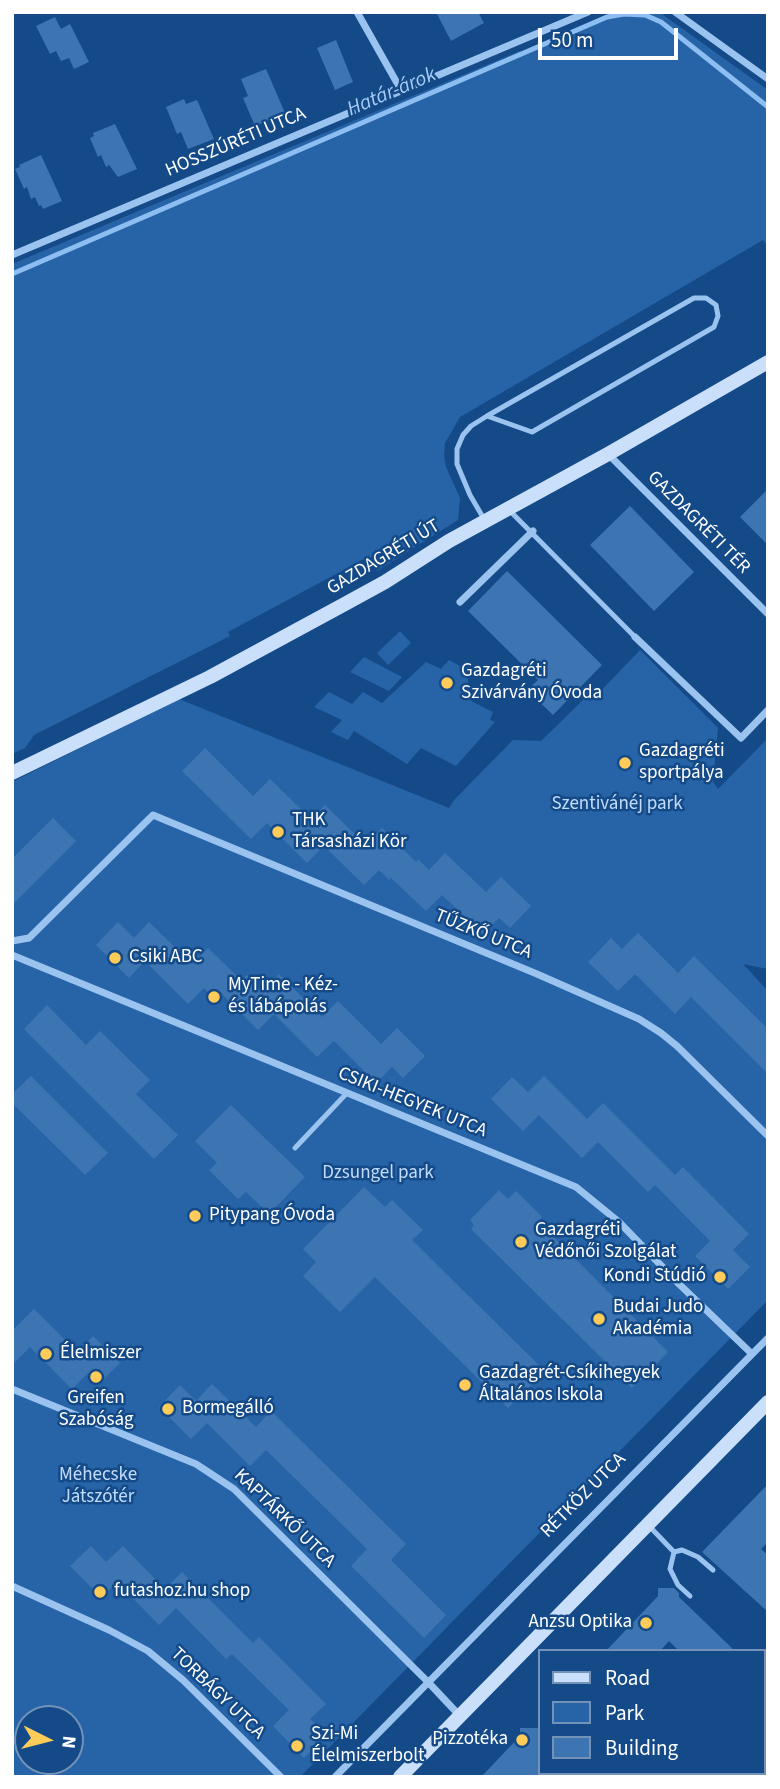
<!DOCTYPE html>
<html>
<head>
<meta charset="utf-8">
<style>
  body { margin:0 }
  #map { position:relative; width:780px; height:1789px; overflow:hidden; background:#154a88; font-family:"Source Sans 3",sans-serif }
  canvas { display:block }
  .frame { position:absolute; inset:0; border:14px solid #fff; pointer-events:none }
  .legend { position:absolute; left:538px; top:1649px; width:228px; height:126px; box-sizing:border-box; background:#154a88; border:2px solid #7392b8; margin:0; padding:9px 12px; list-style:none; font-size:21px; color:#fff }
  .legend li { display:flex; align-items:center; gap:14px; height:35px }
  .legend b { width:35px; border:2px solid #7392b8 }
  .north { position:absolute; left:14px; top:1705px; width:70px; height:70px; box-sizing:border-box; background:#154a88; border:2px solid #7392b8; border-radius:50%; rotate:96deg; font-size:19px; font-weight:700; line-height:28px; text-align:center; color:#fff }
  .north::after { content:''; display:block; margin:auto; width:24px; height:32px; background:#ffcb59; clip-path:polygon(50% 0,100% 100%,50% 72%,0 100%) }
  .scale { position:absolute; left:538px; top:28px; width:140px; height:32px; box-sizing:border-box; border:4px solid #fff; border-top:0; padding-left:9px; font-size:21px; line-height:24px; white-space:nowrap; color:#fff; -webkit-text-stroke:5px #154a88; paint-order:stroke }
</style>
</head>
<body>
<div id="map">
<canvas width="780" height="1789"></canvas>
<div class="frame"></div>
<ul class="legend">
<li><b style="height:9px;background:#c9dffa"></b>Road</li>
<li><b style="height:19px;background:#2764a7"></b>Park</li>
<li><b style="height:19px;background:#3d74b2"></b>Building</li>
</ul>
<div class="north">N</div>
<div class="scale">50 m</div>
</div>
<script>
const ctx = document.querySelector('canvas').getContext('2d');
ctx.lineJoin = 'round';
function fill(path, color) {
  ctx.fillStyle = color;
  ctx.fill(path, 'evenodd');
}
function toPath(rows) {
  const path = new Path2D();
  for (const r of rows) {
    path.moveTo(r[0], r[1]);
    for (let i = 2; i < r.length; i += 2) path.lineTo(r[i], r[i + 1]);
  }
  return path;
}
function strokePath(path, color, width, dash) {
  ctx.strokeStyle = color;
  ctx.lineWidth = width;
  ctx.lineCap = dash ? 'butt' : 'round';
  ctx.setLineDash(dash || []);
  ctx.stroke(path);
}
function label(font, color, halo, rows, align = 'center') {
  ctx.font = font + ' "Source Sans 3",sans-serif';
  ctx.lineWidth = 5;
  ctx.setLineDash([]);
  ctx.textBaseline = 'middle';
  ctx.strokeStyle = halo;
  ctx.fillStyle = color;
  for (const [text, x, y, turn = 0] of rows) {
    ctx.save();
    ctx.translate(x, y);
    ctx.rotate((+turn || 0) * Math.PI / 180);
    ctx.textAlign = isNaN(turn) ? turn : align;
    if (halo) ctx.strokeText(text, 0, 0);
    ctx.fillText(text, 0, 0);
    ctx.restore();
  }
}
fill(toPath([
  [634,12,659,12,768,90,768,247,763,240,460,417,445,443,444,455,446,467,460,498,458,520,377,571,371,561,362,560,228,632,230,636,34,735,25,748,12,754,12,264,520,51,522,54,607,17,624,14,634,14],
  [400,631,411,643,388,665,377,653],
  [640,650,718,728,713,782,718,789,768,738,768,969,743,964,768,991,768,1300,300,1777,12,1777,12,782,179,699,449,808,454,800,513,740,541,741,589,694,594,698],
  [28,1719,70,1719,70,1761,28,1761],
  [364,657,402,677,389,691,350,672],
  [449,660,465,669,464,672,468,677,468,683,480,690,471,701,493,712,490,720,495,722,456,766,421,748,407,764,354,731,348,740,331,732,342,720,314,707,329,692,352,704,363,692,382,703,426,662,441,669]
]), '#2764a7');
strokePath(toPath([
  [12,274,607,17,624,14,645,15,661,22,768,107]
]), '#8dbef2', 5);
fill(toPath([
  [436,12,478,12,484,23,451,41],
  [55,17,61,29,70,24,89,62,74,69,69,58,61,61,56,51,50,54,36,26],
  [336,40,353,82,335,90,317,48],
  [266,69,285,113,255,126,243,98,248,96,241,79],
  [184,99,186,104,197,100,214,139,188,149,181,132,177,134,166,107],
  [115,124,137,169,118,177,109,165,106,167,101,155,98,157,90,138,94,136,93,133],
  [41,155,62,201,43,209,41,205,39,206,35,197,31,199,27,187,24,189,15,169,20,167,19,165],
  [768,489,768,545,740,517],
  [630,506,694,572,654,611,590,545],
  [507,571,602,665,553,715,527,690,538,680,468,611],
  [205,748,253,796,270,779,311,819,325,805,366,845,382,828,416,862,418,859,429,870,445,853,486,892,501,877,531,906,510,928,499,918,483,934,442,895,426,911,391,878,389,880,379,870,364,885,324,846,307,863,267,823,251,839,182,771],
  [53,818,76,841,12,905,12,859],
  [118,922,134,938,149,922,192,964,208,948,241,980,247,975,262,991,279,974,322,1017,338,1001,381,1044,397,1028,425,1056,403,1078,392,1067,376,1083,334,1041,317,1057,274,1014,258,1030,221,993,215,999,204,988,188,1004,145,961,129,978,96,945],
  [638,933,678,973,694,956,768,1029,768,1074,691,997,675,1014,635,974,618,991,588,962,611,938,622,949],
  [47,1005,86,1045,100,1031,150,1080,136,1094,178,1135,154,1159,24,1029],
  [31,1076,108,1153,85,1175,12,1103,12,1094],
  [544,1076,587,1119,603,1103,675,1175,683,1167,749,1234,733,1250,750,1267,728,1289,695,1256,710,1241,655,1185,648,1192,598,1142,582,1158,539,1115,523,1131,491,1099,512,1077,528,1092],
  [231,1105,305,1177,269,1214,246,1192,238,1199,209,1170,217,1163,195,1141],
  [364,1187,385,1207,392,1200,423,1230,412,1240,545,1371,508,1408,375,1277,340,1312,303,1276,316,1262,303,1249],
  [499,1190,508,1199,516,1191,542,1217,538,1221,668,1352,632,1388,471,1229,474,1225,470,1220],
  [34,1309,77,1352,93,1336,120,1363,99,1384,88,1373,72,1389,30,1347,12,1365,12,1331],
  [212,1384,256,1427,271,1411,406,1544,391,1560,446,1615,424,1638,351,1566,367,1549,266,1450,250,1466,207,1423,191,1439,159,1407,180,1385,196,1401],
  [768,1484,768,1542,761,1549,768,1555,768,1612,702,1552],
  [91,1546,106,1562,123,1546,165,1589,182,1572,253,1643,259,1637,326,1704,310,1719,327,1735,304,1758,273,1726,289,1710,232,1654,226,1659,176,1608,159,1625,117,1582,102,1598,70,1566],
  [658,1588,674,1588,679,1593,679,1597,735,1651,679,1651,669,1641,660,1651,606,1651,658,1596],
  [520,1728,540,1728,540,1777,481,1777,520,1736]
]), '#3d74b2');
strokePath(toPath([
  [509,510,635,637],
  [484,519,470,495,457,464,457,449,463,435,471,426,487,416,532,432,714,327,718,316,716,305,706,298,694,298,487,416],
  [295,1148,346,1094],
  [650,1527,674,1552,682,1550,698,1557,713,1570],
  [674,1552,670,1569,678,1585,690,1596]
]), '#9bc3ef', 5);
strokePath(toPath([
  [357,12,401,90],
  [675,12,768,79],
  [12,255,588,12],
  [608,454,768,614],
  [460,602,533,531],
  [635,637,741,738,768,710],
  [12,941,29,938,153,815,537,974,639,1019,661,1033,677,1046,768,1136],
  [12,955,576,1187,619,1222,679,1284,752,1354],
  [12,1389,196,1464,234,1489,428,1682,460,1716],
  [12,1586,109,1630,148,1651,183,1680,281,1777],
  [335,1777,768,1338]
]), '#9bc3ef', 7);
strokePath(toPath([
  [12,773,210,677,343,605,385,582,449,541,608,454,768,362],
  [400,1777,768,1402]
]), '#c9dffa', 14);
for (const [x, y, r, color] of [
  [447,683,7,"#ffcb59"],
  [625,763,7,"#ffcb59"],
  [278,832,7,"#ffcb59"],
  [115,958,7,"#ffcb59"],
  [214,997,7,"#ffcb59"],
  [195,1216,7,"#ffcb59"],
  [521,1242,7,"#ffcb59"],
  [720,1277,7,"#ffcb59"],
  [599,1319,7,"#ffcb59"],
  [46,1354,7,"#ffcb59"],
  [96,1377,7,"#ffcb59"],
  [465,1385,7,"#ffcb59"],
  [168,1409,7,"#ffcb59"],
  [100,1592,7,"#ffcb59"],
  [646,1623,7,"#ffcb59"],
  [522,1740,7,"#ffcb59"],
  [297,1746,7,"#ffcb59"]
]) {
  const dot = new Path2D();
  dot.arc(x, y, r, 0, 2 * Math.PI);
  ctx.fillStyle = color;
  ctx.fill(dot);
  strokePath(dot, '#154a88', 2.5);
}
label('19px', '#fff', '#154a88', [
  ["HOSSZÚRÉTI UTCA",236,143,-23],
  ["GAZDAGRÉTI TÉR",698,523,45],
  ["GAZDAGRÉTI ÚT",384,558,-31],
  ["TŰZKŐ UTCA",483,935,22],
  ["CSIKI-HEGYEK UTCA",412,1103,22],
  ["RÉTKÖZ UTCA",584,1496,-45],
  ["KAPTÁRKŐ UTCA",284,1519,44],
  ["TORBÁGY UTCA",217,1694,44]
]);
label('19px', '#fff', '#154a88', [
  ["Gazdagréti",461,672],
  ["Szivárvány Óvoda",461,694],
  ["Gazdagréti",639,752],
  ["sportpálya",639,774],
  ["THK",292,821],
  ["Társasházi Kör",292,843],
  ["Csiki ABC",129,958],
  ["MyTime - Kéz-",228,986],
  ["és lábápolás",228,1008],
  ["Pitypang Óvoda",209,1216],
  ["Gazdagréti",535,1231],
  ["Védőnői Szolgálat",535,1253],
  ["Kondi Stúdió",706,1277,"right"],
  ["Budai Judo",613,1308],
  ["Akadémia",613,1330],
  ["Élelmiszer",60,1354],
  ["Gazdagrét-Csíkihegyek",479,1374],
  ["Általános Iskola",479,1396],
  ["Greifen",96,1399,"center"],
  ["Szabóság",96,1421,"center"],
  ["Bormegálló",182,1409],
  ["futashoz.hu shop",114,1592],
  ["Anzsu Optika",632,1623,"right"],
  ["Szi-Mi",311,1735],
  ["Élelmiszerbolt",311,1757],
  ["Pizzotéka",508,1740,"right"]
], 'left');
label('19px', '#c1ddfb', '#154a88', [
  ["Szentivánéj park",617,805],
  ["Dzsungel park",378,1174],
  ["Méhecske",98,1476],
  ["Játszótér",98,1498]
]);
label('italic 21px', '#a7cdf6', '#154a88', [
  ["Határ-árok",392,93,-23]
]);
</script>
</body>
</html>
